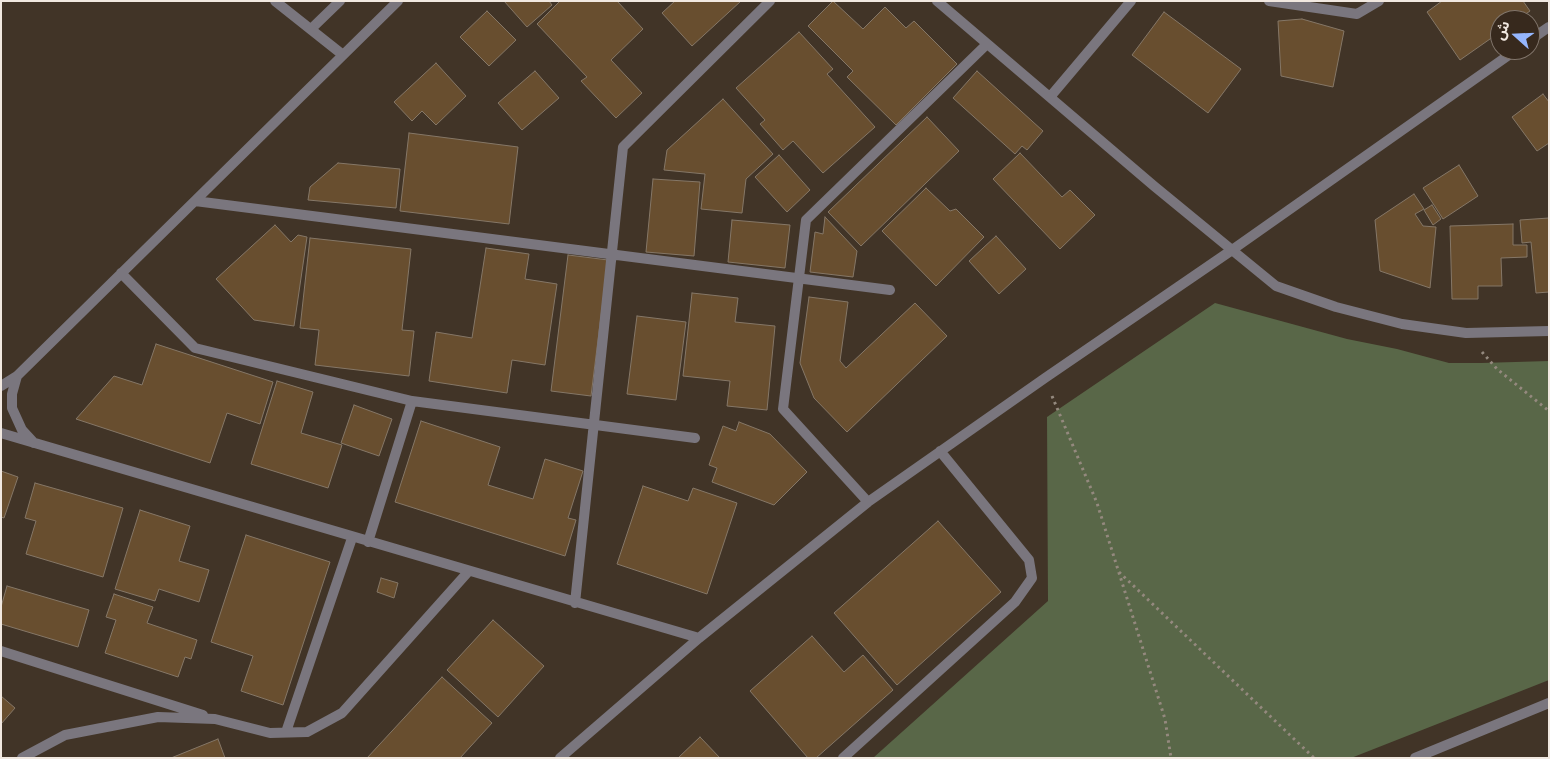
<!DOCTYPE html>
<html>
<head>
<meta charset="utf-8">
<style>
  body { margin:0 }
  #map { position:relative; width:1550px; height:759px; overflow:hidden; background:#413427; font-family:"Roboto Condensed","Noto Sans Arabic",sans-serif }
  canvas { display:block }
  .frame { position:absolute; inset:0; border:2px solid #f1e8e0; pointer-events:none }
  .north { position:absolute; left:1490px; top:10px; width:50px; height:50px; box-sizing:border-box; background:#37291d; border:1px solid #81756b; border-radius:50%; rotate:290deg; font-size:14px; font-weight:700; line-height:20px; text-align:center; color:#f1e8e0 }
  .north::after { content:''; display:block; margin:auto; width:18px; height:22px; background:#95b6fd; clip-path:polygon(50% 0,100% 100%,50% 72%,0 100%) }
</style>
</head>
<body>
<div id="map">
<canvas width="1550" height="759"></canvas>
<div class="frame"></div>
<div class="north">ش</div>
</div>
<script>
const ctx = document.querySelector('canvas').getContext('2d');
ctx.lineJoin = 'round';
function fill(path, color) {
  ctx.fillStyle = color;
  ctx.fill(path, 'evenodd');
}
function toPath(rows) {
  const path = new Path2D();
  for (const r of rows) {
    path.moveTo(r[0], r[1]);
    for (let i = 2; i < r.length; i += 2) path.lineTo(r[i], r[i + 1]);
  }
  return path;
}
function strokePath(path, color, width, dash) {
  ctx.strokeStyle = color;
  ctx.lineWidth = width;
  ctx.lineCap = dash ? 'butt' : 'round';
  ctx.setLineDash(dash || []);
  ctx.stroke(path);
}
fill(toPath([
  [1215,303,1347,339,1397,349,1449,363,1481,363,1549,361,1549,680,1351,758,873,758,1048,601,1047,417]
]), '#596748');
const building = toPath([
  [504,1,549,1,552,5,527,27,504,1],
  [560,1,617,1,643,29,611,60,642,93,616,118,581,81,587,77,537,24,560,1],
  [675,1,741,1,692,46,662,13,675,1],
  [833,1,863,29,885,7,906,28,914,21,957,64,896,125,847,77,853,71,808,26,833,1],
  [1442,1,1523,1,1530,11,1517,20,1500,20,1500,32,1460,60,1427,12,1442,1],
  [487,11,516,40,489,66,460,37,487,11],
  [1164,12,1241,69,1208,113,1132,55,1164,12],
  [1302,19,1344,31,1333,87,1281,76,1278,21,1302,19],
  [799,32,833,69,827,74,875,127,823,173,793,141,783,150,760,124,765,120,736,88,799,32],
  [436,63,466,96,436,125,422,111,412,121,394,102,436,63],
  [535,71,559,98,522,130,498,103,535,71],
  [977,71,1043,131,1027,150,1022,146,1015,154,953,98,977,71],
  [1543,94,1549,102,1549,143,1537,151,1512,117,1543,94],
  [723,99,773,154,746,179,742,213,701,209,705,174,664,170,667,150,723,99],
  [927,117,959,151,861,246,828,212,927,117],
  [409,133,518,147,509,224,400,211,409,133],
  [1020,153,1062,197,1070,190,1095,215,1060,249,993,179,1020,153],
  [779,155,810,190,787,212,755,177,779,155],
  [338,163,400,169,396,208,308,200,310,187,338,163],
  [1459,165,1478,196,1443,219,1423,188,1459,165],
  [653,179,700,182,694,256,646,252,653,179],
  [926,188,950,211,956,209,984,237,936,286,882,231,926,188],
  [1414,194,1424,209,1415,214,1423,226,1436,227,1430,288,1380,271,1375,220,1414,194],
  [1432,205,1441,219,1433,225,1424,210,1432,205],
  [825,217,857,251,853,277,810,272,815,232,823,234,825,217],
  [1549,218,1549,292,1536,293,1531,242,1522,243,1520,220,1549,218],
  [732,220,790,225,785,268,728,262,732,220],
  [1513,224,1513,245,1527,245,1527,257,1501,258,1502,286,1478,286,1478,299,1452,299,1450,226,1513,224],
  [275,225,291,242,298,235,307,237,294,326,254,320,216,279,275,225],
  [996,236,1026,269,999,294,969,261,996,236],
  [310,238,411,249,402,330,414,331,409,376,315,365,319,330,300,328,310,238],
  [486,248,529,254,525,279,557,284,545,365,512,360,507,393,429,381,436,332,472,338,486,248],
  [568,255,608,260,591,396,551,391,568,255],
  [692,293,738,298,735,322,775,326,767,410,727,406,730,381,683,376,692,293],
  [809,297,848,302,840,361,846,368,915,303,947,336,847,432,814,398,800,363,809,297],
  [637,316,686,322,676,400,627,394,637,316],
  [156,344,273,382,260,424,227,413,210,463,76,419,114,376,142,385,156,344],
  [277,381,313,392,301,433,342,445,328,488,251,464,277,381],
  [354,405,392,419,379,456,341,443,354,405],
  [421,421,500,447,488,485,533,499,545,459,583,471,568,518,576,520,565,556,395,502,421,421],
  [739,422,770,434,807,472,774,505,712,482,717,468,709,465,723,426,736,431,739,422],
  [1,471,18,477,4,518,1,517,1,471],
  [35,483,123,508,103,577,26,554,36,521,25,518,35,483],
  [643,486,688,501,693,488,737,503,707,594,617,564,643,486],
  [140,510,190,526,179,561,209,570,199,602,159,589,155,601,115,589,140,510],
  [938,521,1001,592,897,685,834,613,938,521],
  [246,535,330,562,283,705,241,691,253,656,211,642,246,535],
  [381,578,398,583,394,598,377,592,381,578],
  [7,586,89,610,78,647,1,624,1,607,7,586],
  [114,594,153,607,147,623,197,640,191,659,185,657,178,677,105,653,116,620,106,617,114,594],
  [493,620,544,666,498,717,447,670,493,620],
  [812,636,844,672,863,655,893,690,816,758,808,758,750,691,812,636],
  [442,677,492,723,460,758,367,758,442,677],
  [1,696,15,708,1,724,1,696],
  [700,737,720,758,678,758,700,737],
  [218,739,225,758,171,758,218,739]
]);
fill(building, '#684e2f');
strokePath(building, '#857767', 1);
strokePath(toPath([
  [1482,352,1497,369,1549,411],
  [1052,396,1097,503,1165,719,1171,758],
  [1119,572,1314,758]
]), '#94897e', 3, [2.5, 4]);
strokePath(toPath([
  [311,29,340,1]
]), '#7a767e', 10);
strokePath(toPath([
  [275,1,343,55],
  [937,1,1154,186,1232,250,1516,50],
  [1269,1,1357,14,1379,1],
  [1530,40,1549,27],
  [1050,97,1131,1],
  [195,201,890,290],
  [121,273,195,348,412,401,695,438],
  [17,376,12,394,12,408,22,430,34,443],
  [1,386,17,376,398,1],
  [1,433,699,638],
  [868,502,783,409,806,220,987,44],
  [368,542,412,401],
  [575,603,623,147,770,1],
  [1,651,203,715],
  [286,732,352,538],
  [22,758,65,735,158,717,215,719,270,733,307,732,342,713,468,572],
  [560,758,699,638,868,502,1045,378,1232,250,1276,286,1336,307,1402,324,1466,333,1549,331],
  [843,758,1015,602,1032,578,1029,560,940,451],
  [1415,758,1549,703]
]), '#7a767e', 10);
</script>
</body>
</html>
